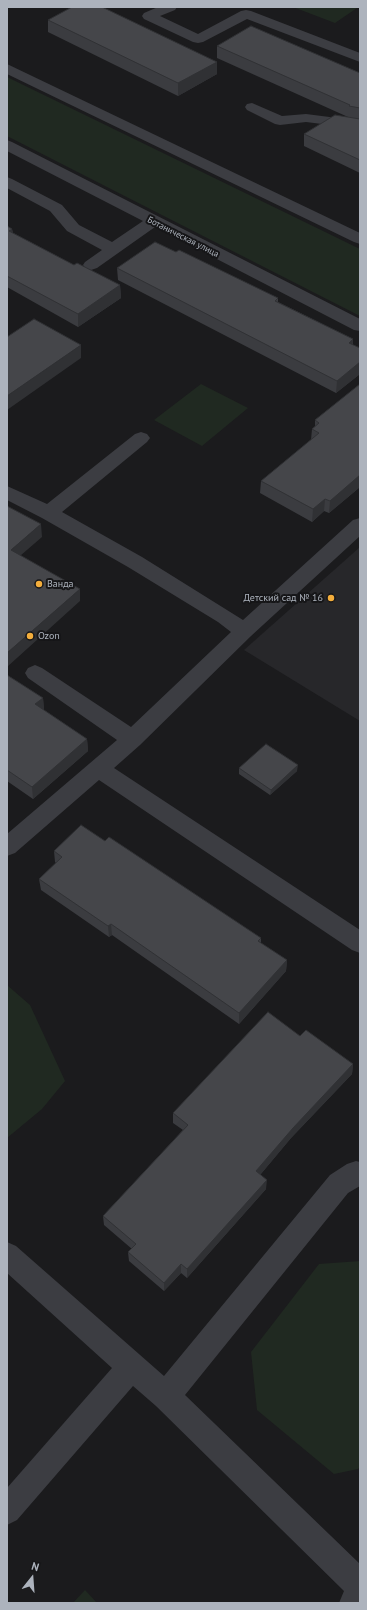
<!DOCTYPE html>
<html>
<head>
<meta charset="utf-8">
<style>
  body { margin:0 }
  #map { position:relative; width:367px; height:1610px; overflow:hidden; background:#1b1b1d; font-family:"PT Sans",sans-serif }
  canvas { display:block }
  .frame { position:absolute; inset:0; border:8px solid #adb3bd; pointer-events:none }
  .north { position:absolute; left:12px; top:1558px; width:40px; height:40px; -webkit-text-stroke:3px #161618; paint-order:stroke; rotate:17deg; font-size:11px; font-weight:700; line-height:16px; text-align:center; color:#adb3bd }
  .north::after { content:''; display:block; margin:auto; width:14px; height:18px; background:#adb3bd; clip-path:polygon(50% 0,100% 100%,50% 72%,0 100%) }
</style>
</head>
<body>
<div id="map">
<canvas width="367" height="1610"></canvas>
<div class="frame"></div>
<div class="north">N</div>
</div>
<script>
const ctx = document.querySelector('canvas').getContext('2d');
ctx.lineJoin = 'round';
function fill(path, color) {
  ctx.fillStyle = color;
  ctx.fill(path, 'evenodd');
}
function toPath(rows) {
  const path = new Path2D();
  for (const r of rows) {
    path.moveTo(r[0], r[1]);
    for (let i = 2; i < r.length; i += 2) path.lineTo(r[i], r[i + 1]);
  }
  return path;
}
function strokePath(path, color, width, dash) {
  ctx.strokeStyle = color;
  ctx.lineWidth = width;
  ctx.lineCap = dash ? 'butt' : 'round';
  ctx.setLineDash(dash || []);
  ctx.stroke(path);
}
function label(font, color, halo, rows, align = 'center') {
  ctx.font = font + ' "PT Sans",sans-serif';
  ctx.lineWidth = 4;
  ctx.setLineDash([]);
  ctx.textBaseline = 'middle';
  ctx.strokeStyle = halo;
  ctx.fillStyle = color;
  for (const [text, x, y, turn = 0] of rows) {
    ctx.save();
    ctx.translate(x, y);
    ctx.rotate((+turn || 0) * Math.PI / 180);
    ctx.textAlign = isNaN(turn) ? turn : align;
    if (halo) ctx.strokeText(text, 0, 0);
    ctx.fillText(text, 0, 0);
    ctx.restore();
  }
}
fill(toPath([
  [360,547,360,721,244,650]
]), '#27272a');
fill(toPath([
  [293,7,354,7,357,8,335,23],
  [7,77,360,249,360,316,7,136],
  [201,384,248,408,202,446,154,420],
  [7,985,30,1005,65,1081,42,1109,7,1138],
  [360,1261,360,1467,358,1469,334,1474,257,1410,251,1352,319,1264],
  [85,1590,97,1603,73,1603]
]), '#202921');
fill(toPath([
  [158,7,177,7,175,10,160,16,198,34,241,11,246,10,251,11,360,53,360,62,247,19,203,42,198,43,193,42,144,19,142,16,144,13,158,7],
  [7,64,360,233,360,244,354,242,7,74,7,64],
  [252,103,282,116,306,114,353,120,360,122,360,131,346,127,306,122,280,125,275,124,247,110,245,107,247,104,252,103],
  [7,140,12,142,360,319,360,331,354,330,155,227,97,268,91,270,85,268,83,265,85,262,102,250,67,231,50,211,7,188,7,177,12,179,62,205,79,225,112,242,143,221,7,151,7,140],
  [141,432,147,434,150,438,147,442,62,512,142,557,243,620,353,520,360,518,360,536,251,636,140,745,114,768,360,930,360,953,352,950,99,780,15,853,7,856,7,834,117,740,28,678,25,673,28,668,35,665,42,668,131,727,231,632,218,622,128,567,42,518,7,500,7,486,47,504,135,434,141,432],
  [356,1161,360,1162,360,1186,348,1193,185,1395,360,1564,360,1603,339,1603,344,1591,156,1406,133,1386,17,1520,7,1525,7,1488,112,1368,7,1273,7,1242,16,1246,164,1376,330,1175,347,1164,356,1161]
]), '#3c3d42');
fill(toPath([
  [48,20,217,62,217,74,178,96,48,32],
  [217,46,360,73,360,173,304,146,304,134,348,117,217,58],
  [7,226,12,229,13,233,74,265,120,285,121,298,78,327,7,287],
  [176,252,278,298,278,302,353,339,353,345,360,348,360,374,336,393,118,280,117,268],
  [360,384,360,487,329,513,324,511,312,522,260,493,261,481,311,440,312,429,315,427,315,420],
  [7,675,43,698,44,710,87,739,88,751,33,799,7,781],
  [239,768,297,771,270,795,239,774],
  [105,841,261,938,261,943,287,960,286,971,239,1024,112,935,109,937,41,890,39,879,56,863,55,862,54,851],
  [300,1036,353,1064,352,1074,291,1138,260,1175,266,1189,187,1278,181,1273,164,1291,129,1261,128,1252,132,1249,104,1225,103,1216,183,1130,173,1123,173,1113]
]), '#3b3c40');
fill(toPath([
  [217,62,217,74,178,96,178,83],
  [12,229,14,241,9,231],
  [120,285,121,298,78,327,78,314],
  [353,339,352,351,349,343],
  [81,345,81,358,7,410,7,396],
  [360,362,360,374,336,393,337,381],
  [360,469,360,487,329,513,330,501],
  [325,499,324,511,312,522,313,509],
  [41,524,42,537,13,562,11,550],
  [80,589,80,601,7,667,7,653],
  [43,698,44,710,35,704],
  [87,739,88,751,33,799,32,787],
  [298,765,297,771,270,795,271,790],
  [111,924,112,935,109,937,108,926],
  [287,960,286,971,239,1024,239,1013],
  [353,1064,352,1074,291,1138,255,1181,256,1171,293,1128],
  [267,1180,266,1189,187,1278,187,1269],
  [181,1264,181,1273,164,1291,164,1283]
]), '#303134');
const building = toPath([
  [72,7,102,7,217,62,178,83,48,20,72,7],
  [251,26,360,73,360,108,349,106,350,105,217,46,251,26],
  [335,115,360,119,360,160,304,134,335,115],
  [7,226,12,229,9,231,74,265,77,263,120,285,78,314,7,276,7,226],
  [155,242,176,252,179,250,278,298,275,301,353,339,349,343,360,348,360,362,337,381,117,268,155,242],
  [34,319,81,345,7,396,7,337,34,319],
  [360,384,360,469,359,470,360,471,360,475,330,501,325,499,313,509,261,481,319,433,312,429,319,423,315,420,360,384],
  [7,506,41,524,11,550,80,589,7,653,7,506],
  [7,675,43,698,35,704,87,739,32,787,7,770,7,675],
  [266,744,298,765,271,790,239,768,266,744],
  [81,825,105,841,109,837,261,938,258,941,287,960,239,1013,111,924,108,926,39,879,62,857,54,851,81,825],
  [268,1012,300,1036,306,1030,353,1064,293,1128,256,1171,267,1180,187,1269,181,1264,164,1283,128,1252,136,1244,103,1216,188,1125,173,1113,268,1012]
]);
fill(building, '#45464a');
strokePath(building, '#303134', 1);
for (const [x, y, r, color] of [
  [39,584,4,"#f4ae3c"],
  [331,598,4,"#f4ae3c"],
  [30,636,4,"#f4ae3c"]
]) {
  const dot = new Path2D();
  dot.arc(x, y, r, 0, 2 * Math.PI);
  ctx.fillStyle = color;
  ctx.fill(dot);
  strokePath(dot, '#161618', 1.5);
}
label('9px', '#adb3bd', '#161618', [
  ["Ботаническая улица",183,237,27]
]);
label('10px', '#adb3bd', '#161618', [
  ["Ванда",47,584],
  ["Детский сад № 16",323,598,"right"],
  ["Ozon",38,636]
], 'left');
</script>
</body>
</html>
